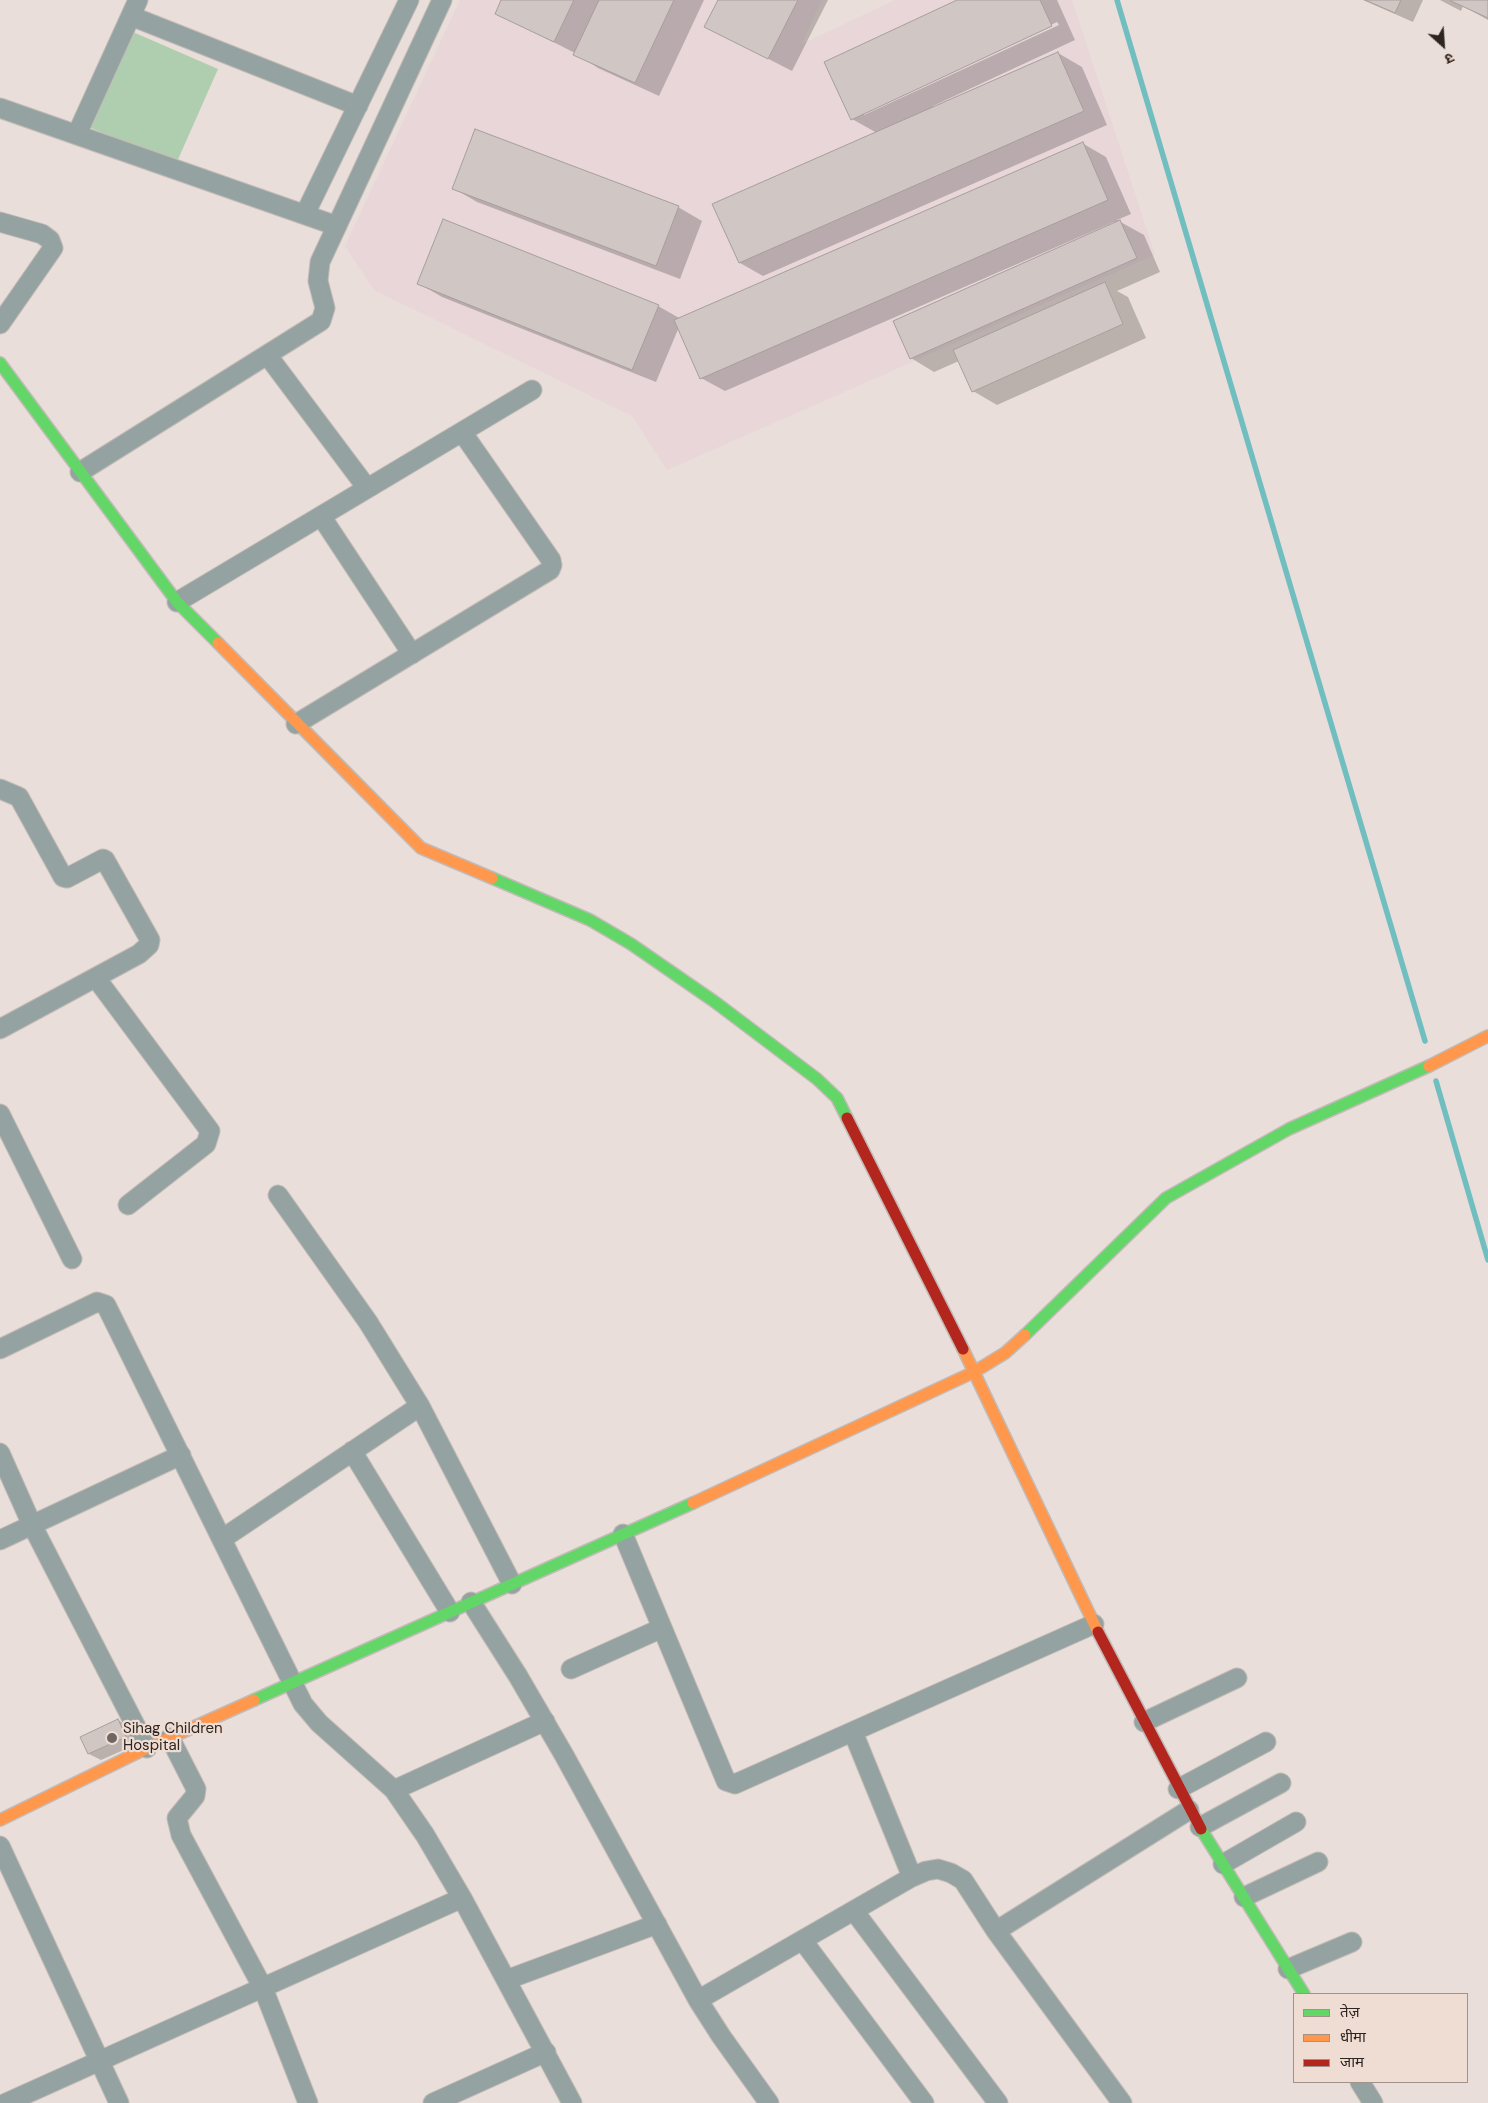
<!DOCTYPE html>
<html>
<head>
<meta charset="utf-8">
<style>
  body { margin:0 }
  #map { position:relative; width:1488px; height:2103px; overflow:hidden; background:#e9ded9; font-family:"DM Sans","Noto Sans Devanagari",sans-serif }
  canvas { display:block }
  .legend { position:absolute; left:1293px; top:1993px; width:175px; height:90px; box-sizing:border-box; background:#efdcd3; border:1px solid #a1938c; margin:0; padding:6px 9px; list-style:none; font-size:15px; color:#2c2521 }
  .legend li { display:flex; align-items:center; gap:10px; height:25px }
  .legend b { width:25px; border:1px solid #a1938c }
  .north { position:absolute; left:1418px; top:20px; width:50px; height:50px; -webkit-text-stroke:4px #efdcd3; paint-order:stroke; rotate:154deg; font-size:14px; font-weight:700; line-height:20px; text-align:center; color:#2c2521 }
  .north::after { content:''; display:block; margin:auto; width:18px; height:22px; background:#2c2521; clip-path:polygon(50% 0,100% 100%,50% 72%,0 100%) }
</style>
</head>
<body>
<div id="map">
<canvas width="1488" height="2103"></canvas>
<ul class="legend">
<li><b style="height:6px;background:#63d668"></b>तेज़</li>
<li><b style="height:6px;background:#ff974d"></b>धीमा</li>
<li><b style="height:6px;background:#b3261e"></b>जाम</li>
</ul>
<div class="north">उ</div>
</div>
<script>
const ctx = document.querySelector('canvas').getContext('2d');
ctx.lineJoin = 'round';
function fill(path, color) {
  ctx.fillStyle = color;
  ctx.fill(path, 'evenodd');
}
function toPath(rows) {
  const path = new Path2D();
  for (const r of rows) {
    path.moveTo(r[0], r[1]);
    for (let i = 2; i < r.length; i += 2) path.lineTo(r[i], r[i + 1]);
  }
  return path;
}
function strokePath(path, color, width, dash) {
  ctx.strokeStyle = color;
  ctx.lineWidth = width;
  ctx.lineCap = dash ? 'butt' : 'round';
  ctx.setLineDash(dash || []);
  ctx.stroke(path);
}
function label(font, color, halo, rows, align = 'center') {
  ctx.font = font + ' "DM Sans",sans-serif';
  ctx.lineWidth = 4.5;
  ctx.setLineDash([]);
  ctx.textBaseline = 'middle';
  ctx.strokeStyle = halo;
  ctx.fillStyle = color;
  for (const [text, x, y, turn = 0] of rows) {
    ctx.save();
    ctx.translate(x, y);
    ctx.rotate((+turn || 0) * Math.PI / 180);
    ctx.textAlign = isNaN(turn) ? turn : align;
    if (halo) ctx.strokeText(text, 0, 0);
    ctx.fillText(text, 0, 0);
    ctx.restore();
  }
}
fill(toPath([
  [460,0,822,0,802,44,895,0,1072,0,1155,255,667,470,632,416,374,290,345,246]
]), '#e8d6d9');
fill(toPath([
  [133,32,218,69,176,164,91,128]
]), '#afceaf');
fill(toPath([
  [503,0,704,0,659,96,598,68,575,53,496,13],
  [719,0,828,0,792,71,706,27],
  [959,0,1057,0,1075,40,933,106,934,108,1058,53,1082,67,1107,125,763,276,740,263,877,133,852,119],
  [1057,22,1059,25,864,115,864,112],
  [1363,0,1423,0,1413,22],
  [1440,0,1488,0,1488,20,1463,6,1461,11],
  [1082,143,1106,157,1131,214,1117,220,1144,235,1160,272,1117,291,1128,297,1146,338,997,405,973,391,959,361,934,372,911,358,1115,224,1114,222,725,391,701,378,679,327,656,382,442,297,418,283,658,306,681,319],
  [453,188,678,207,702,221,680,279,477,202],
  [118,1720,130,1727,137,1744,101,1760,89,1754,81,1737]
]), '#0003');
strokePath(toPath([
  [1117,0,1425,1041],
  [1436,1081,1488,1260]
]), '#70bec0', 5.5);
const building = toPath([
  [501,0,574,0,554,42,495,14,501,0],
  [599,0,674,0,635,83,573,55,599,0],
  [718,0,798,0,768,59,704,27,718,0],
  [957,0,1040,0,1052,26,851,120,824,62,957,0],
  [1365,0,1401,0,1395,13,1365,0],
  [1451,0,1488,0,1488,18,1451,1,1451,0],
  [1058,52,1084,111,739,263,712,204,1058,52],
  [475,129,679,206,656,266,452,189,475,129],
  [1083,142,1108,200,700,379,674,320,1083,142],
  [443,219,659,305,632,370,417,284,443,219],
  [1120,220,1137,258,910,359,893,321,1120,220],
  [1105,282,1123,324,972,392,953,350,1105,282],
  [118,1719,126,1737,88,1754,80,1737,118,1719]
]);
fill(building, '#d0c7c4');
strokePath(building, '#a79f9b', 1);
const street = toPath([
  [131,16,358,106],
  [0,108,337,226],
  [77,134,138,0],
  [305,214,409,0],
  [0,222,42,234,50,240,53,248,0,324],
  [268,356,367,488],
  [80,472,321,321,325,308,318,281,320,262,442,0],
  [321,516,412,654],
  [177,602,532,390],
  [296,724,550,570,552,565,551,560,462,432],
  [0,789,19,797,63,877,67,878,103,859,105,860,150,940,149,945,139,954,0,1029],
  [96,978,210,1131,206,1144,128,1205],
  [0,1114,72,1259],
  [278,1195,368,1322,420,1406,512,1584],
  [0,1349,97,1302,106,1305,303,1704,319,1723,394,1790,425,1835,462,1898,572,2103],
  [352,1451,450,1612],
  [0,1453,32,1525,147,1748],
  [623,1534,726,1781,735,1784,1094,1624],
  [222,1539,420,1406],
  [0,1540,181,1455],
  [471,1602,518,1676,564,1755,698,2000,721,2036,769,2103],
  [571,1669,662,1628],
  [1144,1722,1237,1678],
  [853,1732,912,1877],
  [170,1738,196,1789,195,1796,177,1818,181,1835,263,1988,308,2103],
  [1178,1789,1266,1742],
  [394,1790,545,1721],
  [1200,1827,1281,1783],
  [0,1846,119,2103],
  [1223,1864,1296,1822],
  [1244,1897,1318,1862],
  [854,1911,998,2103],
  [996,1931,1189,1810],
  [803,1941,924,2103],
  [1288,1969,1352,1942],
  [506,1980,657,1924],
  [698,2000,912,1877,926,1871,938,1869,951,1873,963,1880,996,1931,1122,2103],
  [1360,2082,1373,2103],
  [6,2103,462,1898],
  [433,2103,546,2052]
]);
const fast = toPath([
  [0,363,177,602,218,643],
  [492,878,590,920,631,944,715,1002,817,1079,837,1098,847,1118],
  [1025,1335,1166,1198,1289,1129,1429,1066],
  [254,1700,693,1503],
  [1201,1829,1304,1994]
]);
const slow = toPath([
  [218,643,421,848,492,878],
  [1429,1066,1488,1036],
  [963,1349,1098,1632],
  [693,1503,974,1372,1005,1353,1025,1335],
  [0,1820,147,1748,254,1700]
]);
const jam = toPath([
  [847,1118,963,1349],
  [1098,1632,1201,1829]
]);
strokePath(street, '#c2bab6', 21);
strokePath(fast, '#c2bab6', 14);
strokePath(slow, '#c2bab6', 14);
strokePath(jam, '#c2bab6', 14);
strokePath(street, '#94a3a2', 19);
strokePath(fast, '#63d668', 11);
strokePath(slow, '#ff974d', 11);
strokePath(jam, '#b3261e', 11);
for (const [x, y, r, color] of [
  [112,1738,6,"#6e6661"]
]) {
  const dot = new Path2D();
  dot.arc(x, y, r, 0, 2 * Math.PI);
  ctx.fillStyle = color;
  ctx.fill(dot);
  strokePath(dot, '#efdcd3', 2);
}
label('15px', '#2c2521', '#efdcd3', [
  ["Sihag Children",123,1729],
  ["Hospital",123,1746]
], 'left');
</script>
</body>
</html>
